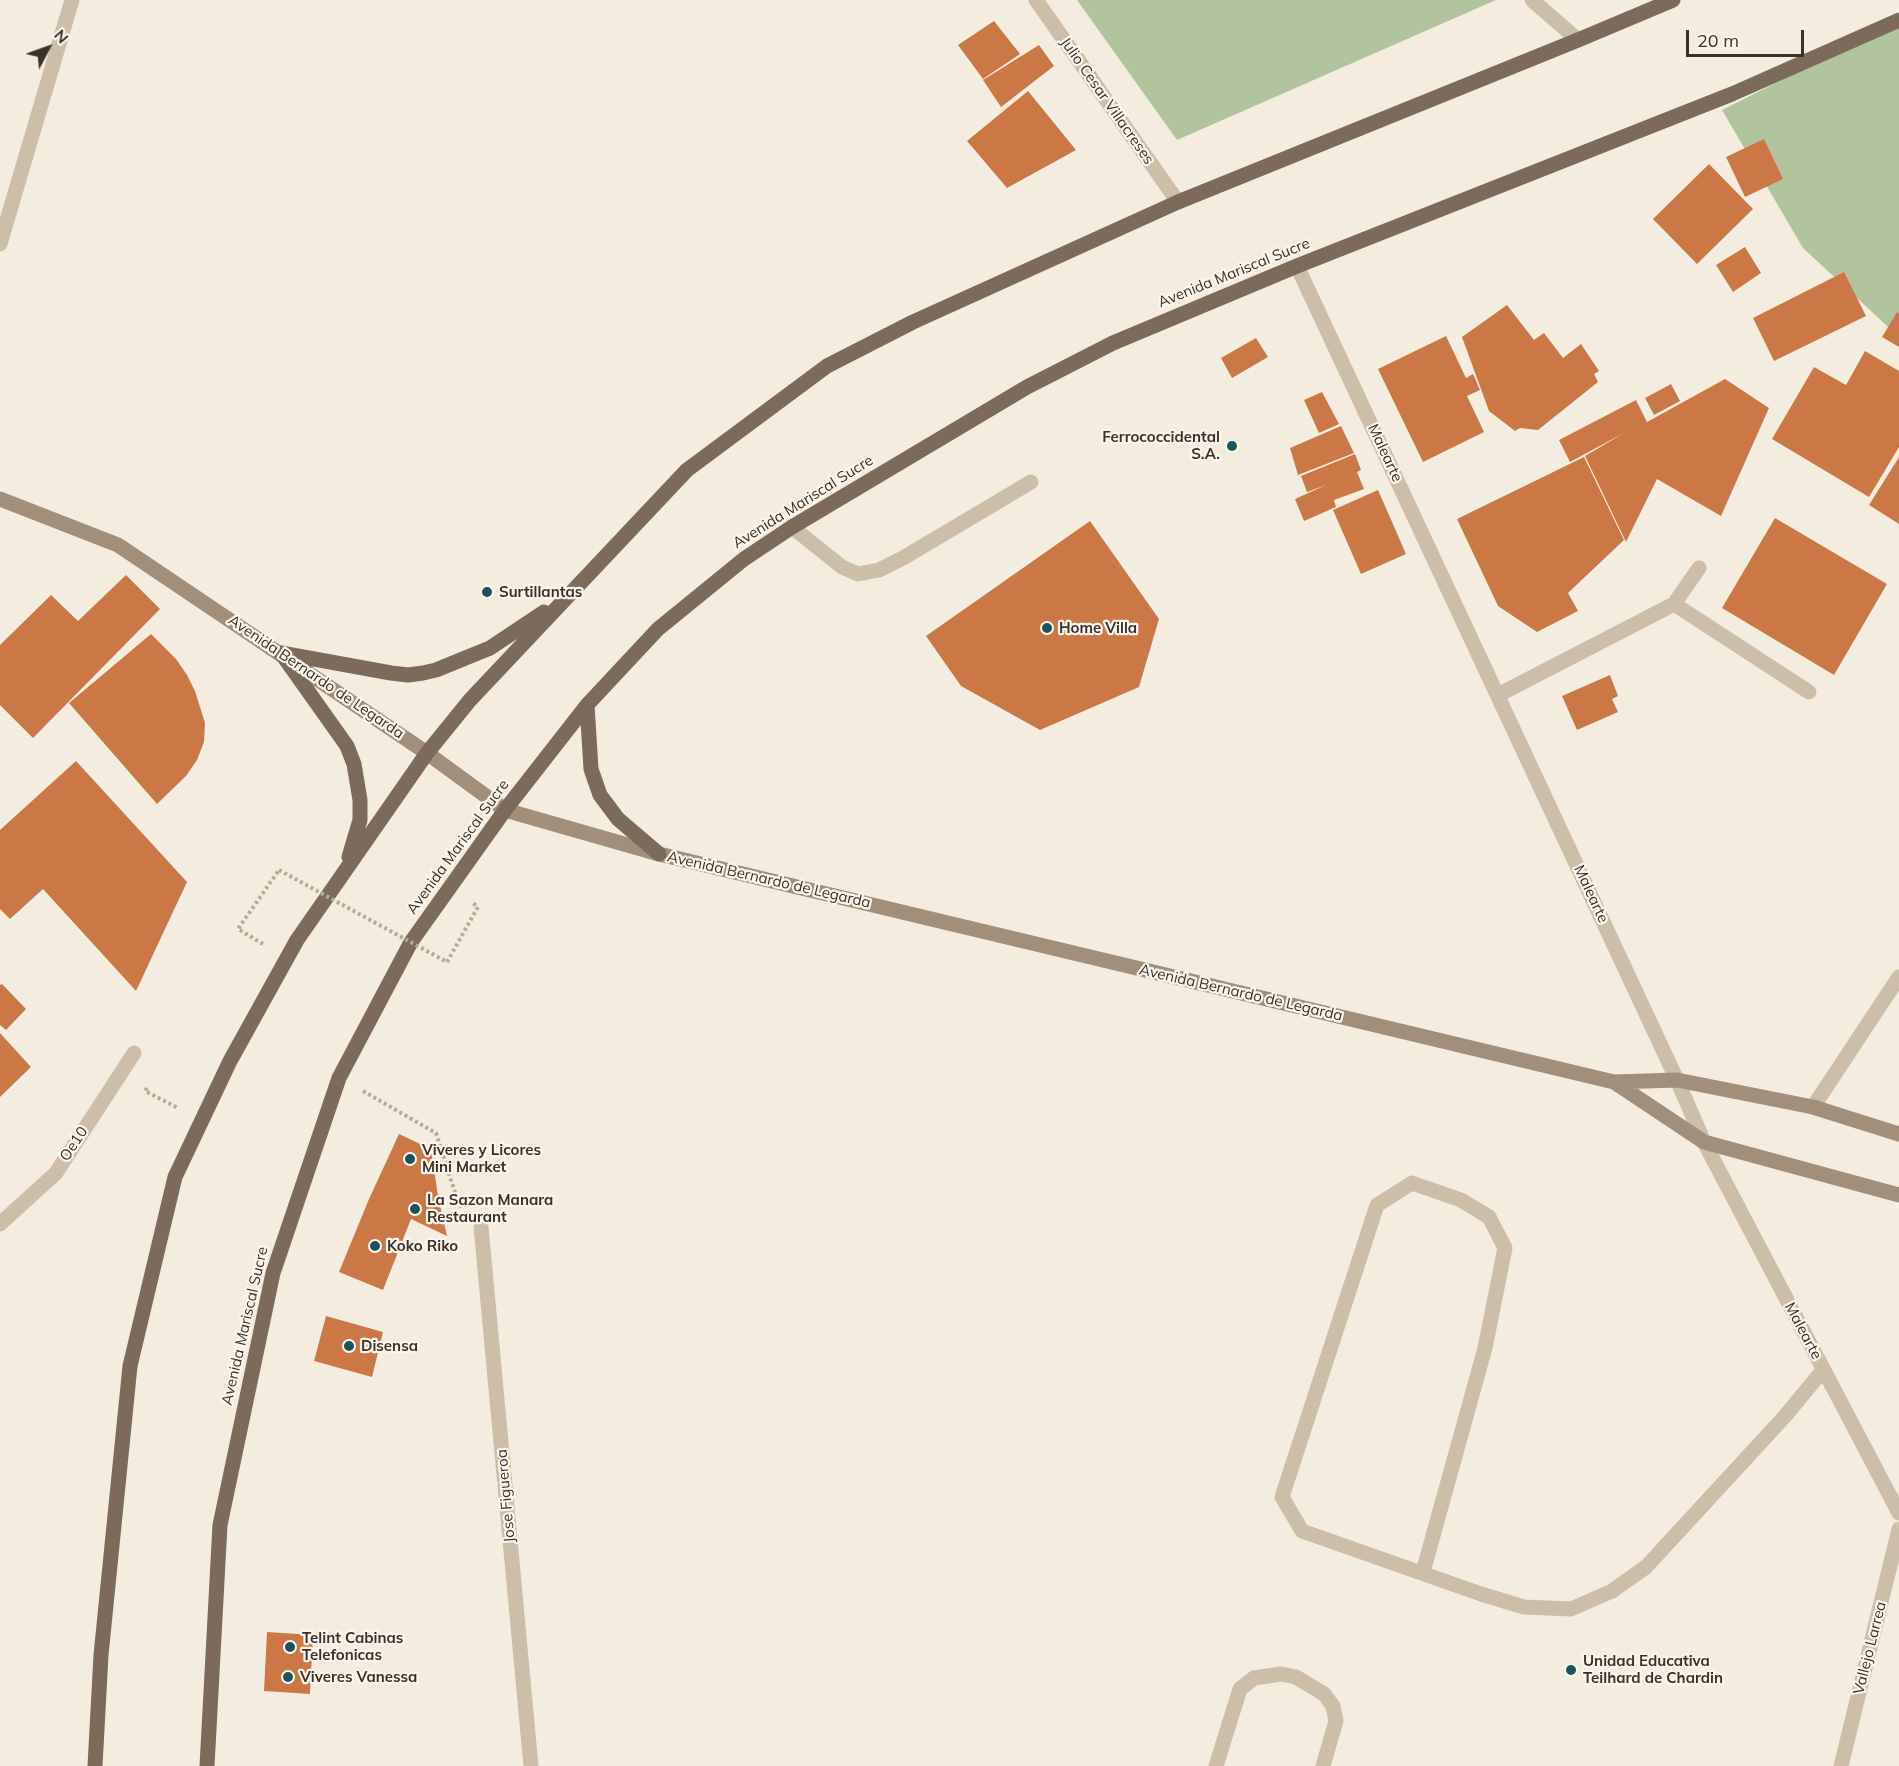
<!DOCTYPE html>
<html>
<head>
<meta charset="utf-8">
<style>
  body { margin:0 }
  #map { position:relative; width:1899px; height:1766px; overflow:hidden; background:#f4eddf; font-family:Mulish,sans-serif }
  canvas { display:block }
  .north { position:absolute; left:18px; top:18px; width:60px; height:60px; -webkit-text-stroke:4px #fbf6ec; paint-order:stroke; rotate:49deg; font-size:16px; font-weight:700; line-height:24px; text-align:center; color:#3a312a }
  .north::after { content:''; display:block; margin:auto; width:21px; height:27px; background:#3a312a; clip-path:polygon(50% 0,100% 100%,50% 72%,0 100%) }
  .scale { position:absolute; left:1686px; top:30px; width:118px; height:27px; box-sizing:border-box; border:3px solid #3a312a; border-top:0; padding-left:8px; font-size:18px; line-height:21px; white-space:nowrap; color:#3a312a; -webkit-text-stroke:4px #fbf6ec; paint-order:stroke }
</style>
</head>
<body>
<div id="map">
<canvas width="1899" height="1766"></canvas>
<div class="north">N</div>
<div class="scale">20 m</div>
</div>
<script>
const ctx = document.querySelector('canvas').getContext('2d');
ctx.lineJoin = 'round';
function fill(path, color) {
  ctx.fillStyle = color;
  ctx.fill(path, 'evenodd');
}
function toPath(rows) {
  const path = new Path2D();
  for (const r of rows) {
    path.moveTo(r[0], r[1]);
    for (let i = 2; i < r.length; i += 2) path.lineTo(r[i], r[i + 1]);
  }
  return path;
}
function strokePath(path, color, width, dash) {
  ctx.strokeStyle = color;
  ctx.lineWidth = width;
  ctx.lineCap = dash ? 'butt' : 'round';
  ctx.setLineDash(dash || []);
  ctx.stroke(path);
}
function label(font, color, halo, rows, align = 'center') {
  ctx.font = font + ' Mulish,sans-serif';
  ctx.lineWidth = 4.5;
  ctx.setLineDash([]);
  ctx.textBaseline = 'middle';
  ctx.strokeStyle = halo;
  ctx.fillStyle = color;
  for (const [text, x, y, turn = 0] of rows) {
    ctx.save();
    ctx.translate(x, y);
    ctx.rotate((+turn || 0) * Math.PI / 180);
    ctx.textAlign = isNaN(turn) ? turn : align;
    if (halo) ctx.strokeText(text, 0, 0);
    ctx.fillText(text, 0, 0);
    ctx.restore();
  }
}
fill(toPath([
  [1077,0,1496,0,1177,140],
  [1899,21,1899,337,1803,248,1722,110]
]), '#b2c49e');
fill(toPath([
  [994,21,1020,54,983,79,958,45],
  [1039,45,1054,66,1001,107,983,80],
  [1028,91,1076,150,1007,188,967,141],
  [1764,139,1783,179,1745,197,1726,157],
  [1709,164,1753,209,1697,264,1653,219],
  [1745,247,1761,273,1733,292,1716,265],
  [1844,272,1866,316,1774,361,1753,318],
  [1507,305,1534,340,1544,333,1563,358,1581,344,1599,371,1594,374,1598,382,1538,430,1520,428,1515,431,1489,411,1462,337],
  [1897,312,1899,314,1899,347,1882,337],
  [1446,336,1466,378,1473,374,1480,390,1467,396,1484,432,1423,462,1378,369],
  [1256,338,1268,357,1232,378,1221,358],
  [1865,351,1899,371,1899,447,1869,497,1772,439,1814,367,1846,385],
  [1725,379,1769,408,1721,516,1657,479,1626,542,1585,456,1624,433,1570,462,1559,440,1636,400,1647,422],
  [1671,384,1680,401,1654,415,1645,398],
  [1322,392,1339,424,1319,433,1304,400],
  [1341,426,1354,453,1298,475,1290,448],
  [1355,454,1361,470,1357,472,1364,489,1334,500,1336,507,1304,521,1295,499,1326,485,1307,492,1301,476],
  [1584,457,1624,540,1568,593,1578,611,1537,632,1498,606,1457,519],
  [1899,457,1899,524,1869,505],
  [1378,490,1406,554,1361,574,1333,510],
  [1775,518,1887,584,1834,675,1722,608],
  [1090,521,1159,619,1139,687,1040,730,961,686,926,636],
  [126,575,160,609,33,738,0,705,0,645,51,595,78,621],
  [151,634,176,659,187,675,195,691,205,723,204,742,197,760,186,776,157,804,69,703],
  [1610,675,1618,696,1612,699,1618,712,1577,730,1562,696],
  [76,761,187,882,136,991,43,889,10,919,0,909,0,830],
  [2,984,26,1009,6,1030,0,1025,0,985],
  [0,1033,31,1067,0,1097],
  [399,1134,431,1149,438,1196,447,1236,411,1219,383,1290,339,1272,369,1199],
  [326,1316,383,1332,372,1377,314,1361],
  [267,1632,313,1635,310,1694,264,1691]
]), '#cb7746');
strokePath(toPath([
  [263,944,238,929,279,870],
  [447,962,478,907,473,903],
  [147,1088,145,1091,178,1108],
  [363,1091,436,1133,460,1208]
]), '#b9a994', 4, [3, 3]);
strokePath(toPath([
  [792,527,842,567,858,574,879,570,903,558,1031,482],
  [1674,604,1809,692],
  [1498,695,1674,604,1699,568],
  [1423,1572,1485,1348,1505,1248,1489,1217,1461,1200,1412,1183,1377,1205,1282,1497,1302,1531,1481,1594,1524,1607,1571,1609,1612,1591,1646,1567,1786,1415,1823,1370]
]), '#cdbeaa', 15);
strokePath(toPath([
  [1036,0,1178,202],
  [1532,0,1578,40],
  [0,244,72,0],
  [1297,266,1677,1080,1704,1142,1899,1513],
  [1813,1107,1899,977],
  [0,1224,56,1173,134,1053],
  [481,1227,531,1766],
  [1216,1766,1240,1689,1254,1678,1281,1674,1296,1677,1324,1694,1333,1706,1336,1721,1323,1766],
  [1841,1766,1899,1529]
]), '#cdbeaa', 15);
strokePath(toPath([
  [0,499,118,545,427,753,505,810,659,854,1614,1082,1677,1080,1813,1107,1899,1134],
  [1614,1082,1704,1142,1899,1195]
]), '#a18e7b', 15);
strokePath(toPath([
  [281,653,391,673,408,675,423,673,436,670,490,648,544,612],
  [281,653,347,746,354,764,360,800,360,820,349,857],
  [587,705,591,769,600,795,618,819,659,854],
  [95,1766,101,1655,130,1366,175,1177,230,1061,297,940,427,753,470,700,687,470,827,366,913,322,1178,202,1578,40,1673,0],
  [207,1766,220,1525,273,1273,339,1078,411,942,505,810,587,705,658,629,744,559,792,527,1027,387,1113,343,1297,266,1732,94,1899,20]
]), '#7c6a5a', 15);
strokePath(toPath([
  [279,870,447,962]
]), '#b9a994', 4, [3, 3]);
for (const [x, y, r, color] of [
  [1232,446,6,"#1d515e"],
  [487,592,6,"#1d515e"],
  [1047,628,6,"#1d515e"],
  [410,1159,6,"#1d515e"],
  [415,1209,6,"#1d515e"],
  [375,1246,6,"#1d515e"],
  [349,1346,6,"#1d515e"],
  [290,1647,6,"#1d515e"],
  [1571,1670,6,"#1d515e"],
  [288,1677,6,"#1d515e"]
]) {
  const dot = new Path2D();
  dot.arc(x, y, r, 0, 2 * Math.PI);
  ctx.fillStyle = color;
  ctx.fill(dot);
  strokePath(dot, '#fbf6ec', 2);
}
label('15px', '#3a312a', '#fbf6ec', [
  ["Julio Cesar Villacreses",1107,101,55],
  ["Avenida Mariscal Sucre",1234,273,-22],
  ["Malearte",1385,453,65],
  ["Avenida Mariscal Sucre",803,502,-32],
  ["Avenida Bernardo de Legarda",316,677,34],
  ["Avenida Mariscal Sucre",458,847,-54],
  ["Avenida Bernardo de Legarda",769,880,13],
  ["Malearte",1591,894,65],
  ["Avenida Bernardo de Legarda",1241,993,13],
  ["Oe10",74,1144,-57],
  ["Avenida Mariscal Sucre",245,1326,-77],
  ["Malearte",1803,1331,62],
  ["Jose Figueroa",506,1496,-95],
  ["Vallejo Larrea",1870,1648,-76]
]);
label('bold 15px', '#3a312a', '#fbf6ec', [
  ["Ferrococcidental",1220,437,"right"],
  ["S.A.",1220,454,"right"],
  ["Surtillantas",499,592],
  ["Home Villa",1059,628],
  ["Viveres y Licores",422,1150],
  ["Mini Market",422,1167],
  ["La Sazon Manara",427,1200],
  ["Restaurant",427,1217],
  ["Koko Riko",387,1246],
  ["Disensa",361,1346],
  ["Telint Cabinas",302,1638],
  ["Telefonicas",302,1655],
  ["Unidad Educativa",1583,1661],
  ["Teilhard de Chardin",1583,1678],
  ["Viveres Vanessa",300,1677]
], 'left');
</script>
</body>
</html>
